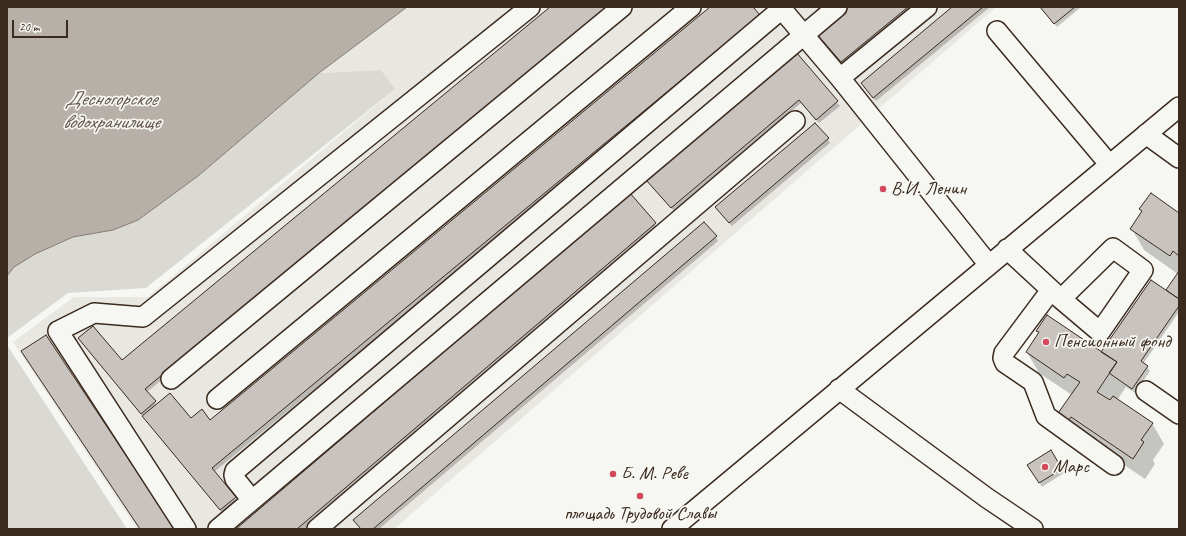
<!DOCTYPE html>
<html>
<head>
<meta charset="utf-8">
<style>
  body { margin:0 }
  #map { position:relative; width:1186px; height:536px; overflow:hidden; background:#f6f6f2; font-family:Caveat,sans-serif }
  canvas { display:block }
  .frame { position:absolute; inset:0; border:8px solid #3b2a1e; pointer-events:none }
  .scale { position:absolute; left:12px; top:20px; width:56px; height:18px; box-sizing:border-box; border:2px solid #3b2a1e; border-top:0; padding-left:5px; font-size:12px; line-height:14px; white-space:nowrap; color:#3b2a1e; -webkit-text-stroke:3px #f6f6f2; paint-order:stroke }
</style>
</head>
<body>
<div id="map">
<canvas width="1186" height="536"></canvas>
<div class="frame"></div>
<div class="scale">20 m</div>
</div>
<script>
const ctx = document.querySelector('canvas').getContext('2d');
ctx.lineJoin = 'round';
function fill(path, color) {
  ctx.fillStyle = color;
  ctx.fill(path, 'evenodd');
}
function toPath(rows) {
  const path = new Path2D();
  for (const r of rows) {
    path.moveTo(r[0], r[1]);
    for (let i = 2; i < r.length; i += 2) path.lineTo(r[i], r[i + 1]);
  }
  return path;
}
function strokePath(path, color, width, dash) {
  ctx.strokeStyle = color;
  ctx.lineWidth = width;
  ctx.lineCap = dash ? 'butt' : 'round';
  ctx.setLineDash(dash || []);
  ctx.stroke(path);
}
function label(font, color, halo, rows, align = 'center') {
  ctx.font = font + ' Caveat,sans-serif';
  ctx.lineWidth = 3.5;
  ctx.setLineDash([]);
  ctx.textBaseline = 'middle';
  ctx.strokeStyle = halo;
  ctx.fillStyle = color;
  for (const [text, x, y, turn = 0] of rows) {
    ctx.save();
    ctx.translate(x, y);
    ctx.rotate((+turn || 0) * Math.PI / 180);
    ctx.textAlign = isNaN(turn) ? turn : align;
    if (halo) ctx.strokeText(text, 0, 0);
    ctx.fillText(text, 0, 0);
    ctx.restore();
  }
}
fill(toPath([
  [407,7,996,7,394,529,137,529,13,342,74,297,148,297,395,89,381,70,319,73]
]), '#e8e7e2');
fill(toPath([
  [381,70,395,89,146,288,68,293,7,338,7,276,13,267,35,254,73,237,113,230,138,220,198,176,319,73],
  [7,345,127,529,7,529]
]), '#dad9d3');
const water = toPath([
  [7,7,407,7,319,73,198,176,138,220,113,230,73,237,35,254,14,267,7,276,7,7]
]);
fill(water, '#b6b0a9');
strokePath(water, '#857a71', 1);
fill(toPath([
  [552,7,614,7,147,392,157,405,191,419,210,421,712,7,752,7,762,20,214,472,238,502,223,514,82,342,122,362],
  [849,7,914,7,843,65,820,37],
  [954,7,990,7,876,101,864,87],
  [1040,7,1081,7,1057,27],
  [796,54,840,106,819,123,801,103,674,211,650,184],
  [828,139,830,143,732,226,719,211],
  [630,194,658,228,304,529,237,529],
  [1141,209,1179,214,1179,312,1143,364,1147,367,1150,371,1135,393,1126,387,1117,400,1152,423,1164,444,1153,460,1155,464,1145,479,1084,438,1058,416,1072,395,1039,373,1027,352,1039,334,1037,331,1102,353,1168,293,1167,290,1178,274,1144,250,1132,229,1143,213],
  [716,237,718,241,379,529,361,529,357,524,354,521],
  [1050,452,1064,473,1042,487,1029,465]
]), '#0003');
const building = toPath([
  [550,7,607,7,145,389,156,401,141,414,78,338,93,326,122,360,550,7],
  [710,7,753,7,760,15,212,468,236,497,220,510,142,416,170,393,191,418,202,409,210,420,710,7],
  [848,7,908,7,841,62,816,33,848,7],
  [952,7,983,7,873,98,861,83,952,7],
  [1040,7,1075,7,1054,24,1040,7],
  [796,52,838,101,816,120,799,100,671,208,646,180,796,52],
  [815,123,829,138,729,223,715,207,815,123],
  [630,193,656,223,297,529,236,529,630,193],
  [1151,193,1179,213,1179,256,1173,251,1170,256,1130,229,1142,211,1139,209,1151,193],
  [704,222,717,236,373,529,361,529,353,520,704,222],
  [1179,271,1179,299,1166,290,1179,271],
  [1151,280,1179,299,1179,306,1141,361,1148,366,1132,389,1109,373,1117,362,1101,352,1151,280],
  [1047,315,1117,362,1097,392,1110,400,1113,396,1153,423,1141,440,1144,442,1133,459,1071,417,1067,423,1056,416,1080,382,1067,374,1064,378,1026,352,1039,332,1036,331,1047,315],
  [46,335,175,529,140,529,21,351,46,335],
  [1051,450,1062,469,1039,483,1027,465,1051,450]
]);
fill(building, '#c8c3be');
strokePath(building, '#3b2a1e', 1);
const minor = toPath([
  [780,7,840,78,989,265],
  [997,31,1109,164],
  [840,78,927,7],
  [1146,134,1179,158],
  [1007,249,1061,299,1113,248,1143,270,1100,332,1061,299],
  [1051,290,1004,353,1003,358,1005,363,1033,382,1046,416,1114,465],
  [171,379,622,7],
  [839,389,987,498,1033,529],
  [1146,391,1179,414],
  [217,399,691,7],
  [252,500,235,479,234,475,235,471,784,7],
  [186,529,58,331,94,313,143,317,530,7],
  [218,529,837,7],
  [317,529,795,121],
  [672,529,1179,107]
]);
strokePath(minor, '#3b2a1e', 22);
strokePath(minor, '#f6f6f2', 19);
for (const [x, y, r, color] of [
  [883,189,4,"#d1495b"],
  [1046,342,4,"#d1495b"],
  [1045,467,4,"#d1495b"],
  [613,474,4,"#d1495b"],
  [640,496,4,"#d1495b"]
]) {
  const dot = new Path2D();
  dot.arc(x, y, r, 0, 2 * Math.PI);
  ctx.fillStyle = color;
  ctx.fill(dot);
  strokePath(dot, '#f6f6f2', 1.5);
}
label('19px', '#3b2a1e', '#f6f6f2', [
  ["В.И. Ленин",891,189],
  ["Пенсионный фонд",1054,342],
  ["Марс",1053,467],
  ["Б. М. Реве",621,474],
  ["площадь Трудовой Славы",640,514,"center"]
], 'left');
label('italic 20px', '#605248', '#f6f6f2', [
  ["Десногорское",111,100],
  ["водохранилище",111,123]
]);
</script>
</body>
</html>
